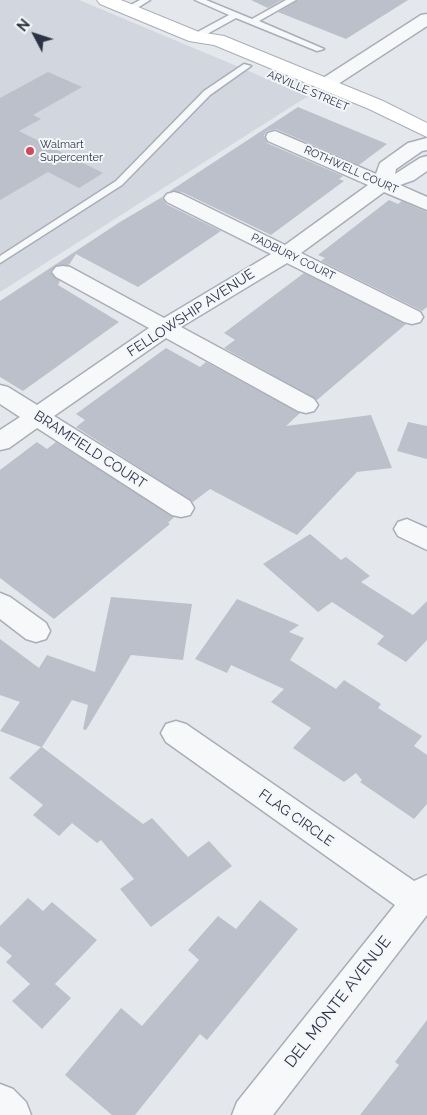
<!DOCTYPE html>
<html>
<head>
<meta charset="utf-8">
<style>
  body { margin:0 }
  #map { position:relative; width:427px; height:1115px; overflow:hidden; background:#e4e7ec; font-family:Raleway,sans-serif }
  canvas { display:block }
  .north { position:absolute; left:10px; top:10px; width:50px; height:50px; -webkit-text-stroke:4px #f4f6f9; paint-order:stroke; rotate:310deg; font-size:14px; font-weight:700; line-height:20px; text-align:center; color:#2b3445 }
  .north::after { content:''; display:block; margin:auto; width:18px; height:22px; background:#2b3445; clip-path:polygon(50% 0,100% 100%,50% 72%,0 100%) }
</style>
</head>
<body>
<div id="map">
<canvas width="427" height="1115"></canvas>
<div class="north">N</div>
</div>
<script>
const ctx = document.querySelector('canvas').getContext('2d');
ctx.lineJoin = 'round';
function fill(path, color) {
  ctx.fillStyle = color;
  ctx.fill(path, 'evenodd');
}
function toPath(rows) {
  const path = new Path2D();
  for (const r of rows) {
    path.moveTo(r[0], r[1]);
    for (let i = 2; i < r.length; i += 2) path.lineTo(r[i], r[i + 1]);
  }
  return path;
}
function strokePath(path, color, width, dash) {
  ctx.strokeStyle = color;
  ctx.lineWidth = width;
  ctx.lineCap = dash ? 'butt' : 'round';
  ctx.setLineDash(dash || []);
  ctx.stroke(path);
}
function label(font, color, halo, rows, align = 'center') {
  ctx.font = font + ' Raleway,sans-serif';
  ctx.lineWidth = 4;
  ctx.setLineDash([]);
  ctx.textBaseline = 'middle';
  ctx.strokeStyle = halo;
  ctx.fillStyle = color;
  for (const [text, x, y, turn = 0] of rows) {
    ctx.save();
    ctx.translate(x, y);
    ctx.rotate((+turn || 0) * Math.PI / 180);
    ctx.textAlign = isNaN(turn) ? turn : align;
    if (halo) ctx.strokeText(text, 0, 0);
    ctx.fillText(text, 0, 0);
    ctx.restore();
  }
}
fill(toPath([
  [0,0,79,0,308,96,0,292]
]), '#d2d6de');
fill(toPath([
  [251,0,282,0,268,8],
  [298,0,408,0,346,39,278,12],
  [48,72,82,87,33,115,41,119,19,131,103,173,79,188,48,172,0,200,0,98],
  [298,107,387,144,359,165,276,129,267,131,264,136,267,143,343,176,339,179,344,181,271,235,182,192,170,191],
  [164,196,162,198,166,204,221,231,138,287,76,254,69,265,55,266,50,272,60,281,58,285,119,322,23,391,0,377,0,301,120,222],
  [389,200,398,204,402,201,427,212,427,307,422,311,321,261,325,258,318,255],
  [304,273,406,324,317,400,224,348,235,340,224,333],
  [166,348,200,367,206,362,300,413,286,426,371,415,392,468,357,472,297,535,210,489,193,502,76,427,85,420,76,414],
  [408,422,427,426,427,459,397,451],
  [37,442,47,449,56,442,174,517,168,523,170,524,54,619,0,578,0,470],
  [310,534,341,560,346,557,370,576,361,582,413,615,427,601,427,640,406,662,377,644,384,636,332,602,318,612,263,564],
  [111,597,192,604,183,660,131,655,86,730,83,729,88,705,72,700,42,747,143,824,152,818,188,857,209,841,232,866,151,927,120,889,134,879,101,840,97,843,72,823,59,836,33,815,43,805,9,778,41,747,0,731,20,702,0,695,0,639,39,668,47,655,95,672],
  [237,599,299,625,289,632,304,638,290,660,336,689,344,680,381,704,378,708,422,736,414,746,427,755,427,804,414,819,360,782,362,780,356,773,344,782,293,748,311,728,271,702,284,689,231,665,227,673,195,659],
  [28,898,43,911,52,902,97,940,55,984,71,998,42,1029,12,1001,30,984,6,962,12,956,0,946,0,926],
  [260,900,298,929,207,1040,200,1034,135,1115,112,1115,65,1075,121,1008,142,1026,199,960,188,950,218,916,236,929],
  [427,1020,427,1115,360,1115,399,1065,395,1062]
]), '#bbc0ca');
const lane = toPath([
  [140,0,150,0,131,12,125,12,125,8,140,0],
  [195,0,206,0,252,19,286,0,296,0,259,21,324,49,317,51,236,18,198,39,192,39,192,35,229,15,195,0],
  [244,64,251,66,210,95,122,185,0,263,0,256,116,181,204,91,244,64]
]);
const street = toPath([
  [427,14,427,26,332,88,326,89,320,88,317,84,320,80,421,15,427,14],
  [275,131,376,174,380,163,408,143,427,138,427,150,422,151,396,169,395,174,420,158,427,156,427,171,414,180,400,185,427,197,427,210,384,192,301,253,420,312,423,317,420,322,412,324,404,322,287,263,181,327,314,399,318,405,314,411,306,413,298,411,166,338,54,416,190,501,194,508,190,515,181,517,172,515,37,428,9,448,0,450,0,430,20,417,0,404,0,385,8,387,37,405,149,328,56,277,52,272,56,267,63,266,70,267,164,318,271,254,167,202,164,198,167,194,174,192,181,194,285,245,368,185,268,141,266,137,268,133,275,131],
  [407,519,427,528,427,550,398,536,394,529,398,522,407,519],
  [0,593,10,597,46,623,50,631,46,639,36,642,26,639,0,619,0,593],
  [176,721,186,724,414,881,427,875,427,915,273,1115,232,1115,237,1102,395,905,166,742,161,733,166,724,176,721],
  [0,1084,13,1089,26,1102,31,1115,0,1115,0,1084]
]);
const secondary = toPath([
  [97,0,121,0,199,32,224,36,383,101,427,123,427,137,369,109,214,45,189,41,100,4,97,0]
]);
strokePath(lane, '#a9aeb7', 3);
strokePath(street, '#a9aeb7', 3);
strokePath(secondary, '#a9aeb7', 2);
fill(lane, '#f7f8fa');
fill(street, '#f7f8fa');
fill(secondary, '#fff');
for (const [x, y, r, color] of [
  [30,151,5,"#d1495b"]
]) {
  const dot = new Path2D();
  dot.arc(x, y, r, 0, 2 * Math.PI);
  ctx.fillStyle = color;
  ctx.fill(dot);
  strokePath(dot, '#f4f6f9', 2);
}
label('11px', '#2b3445', '#f4f6f9', [
  ["ARVILLE STREET",308,91,23],
  ["ROTHWELL COURT",351,170,24],
  ["PADBURY COURT",293,257,26]
]);
label('11px', '#2b3445', '#f4f6f9', [
  ["Walmart",40,145],
  ["Supercenter",40,158]
], 'left');
label('14px', '#2b3445', '#f4f6f9', [
  ["FELLOWSHIP AVENUE",191,313,-33],
  ["BRAMFIELD COURT",90,450,33],
  ["FLAG CIRCLE",296,818,35]
]);
label('16px', '#2b3445', '#f4f6f9', [
  ["DEL MONTE AVENUE",338,1002,-52]
]);
</script>
</body>
</html>
